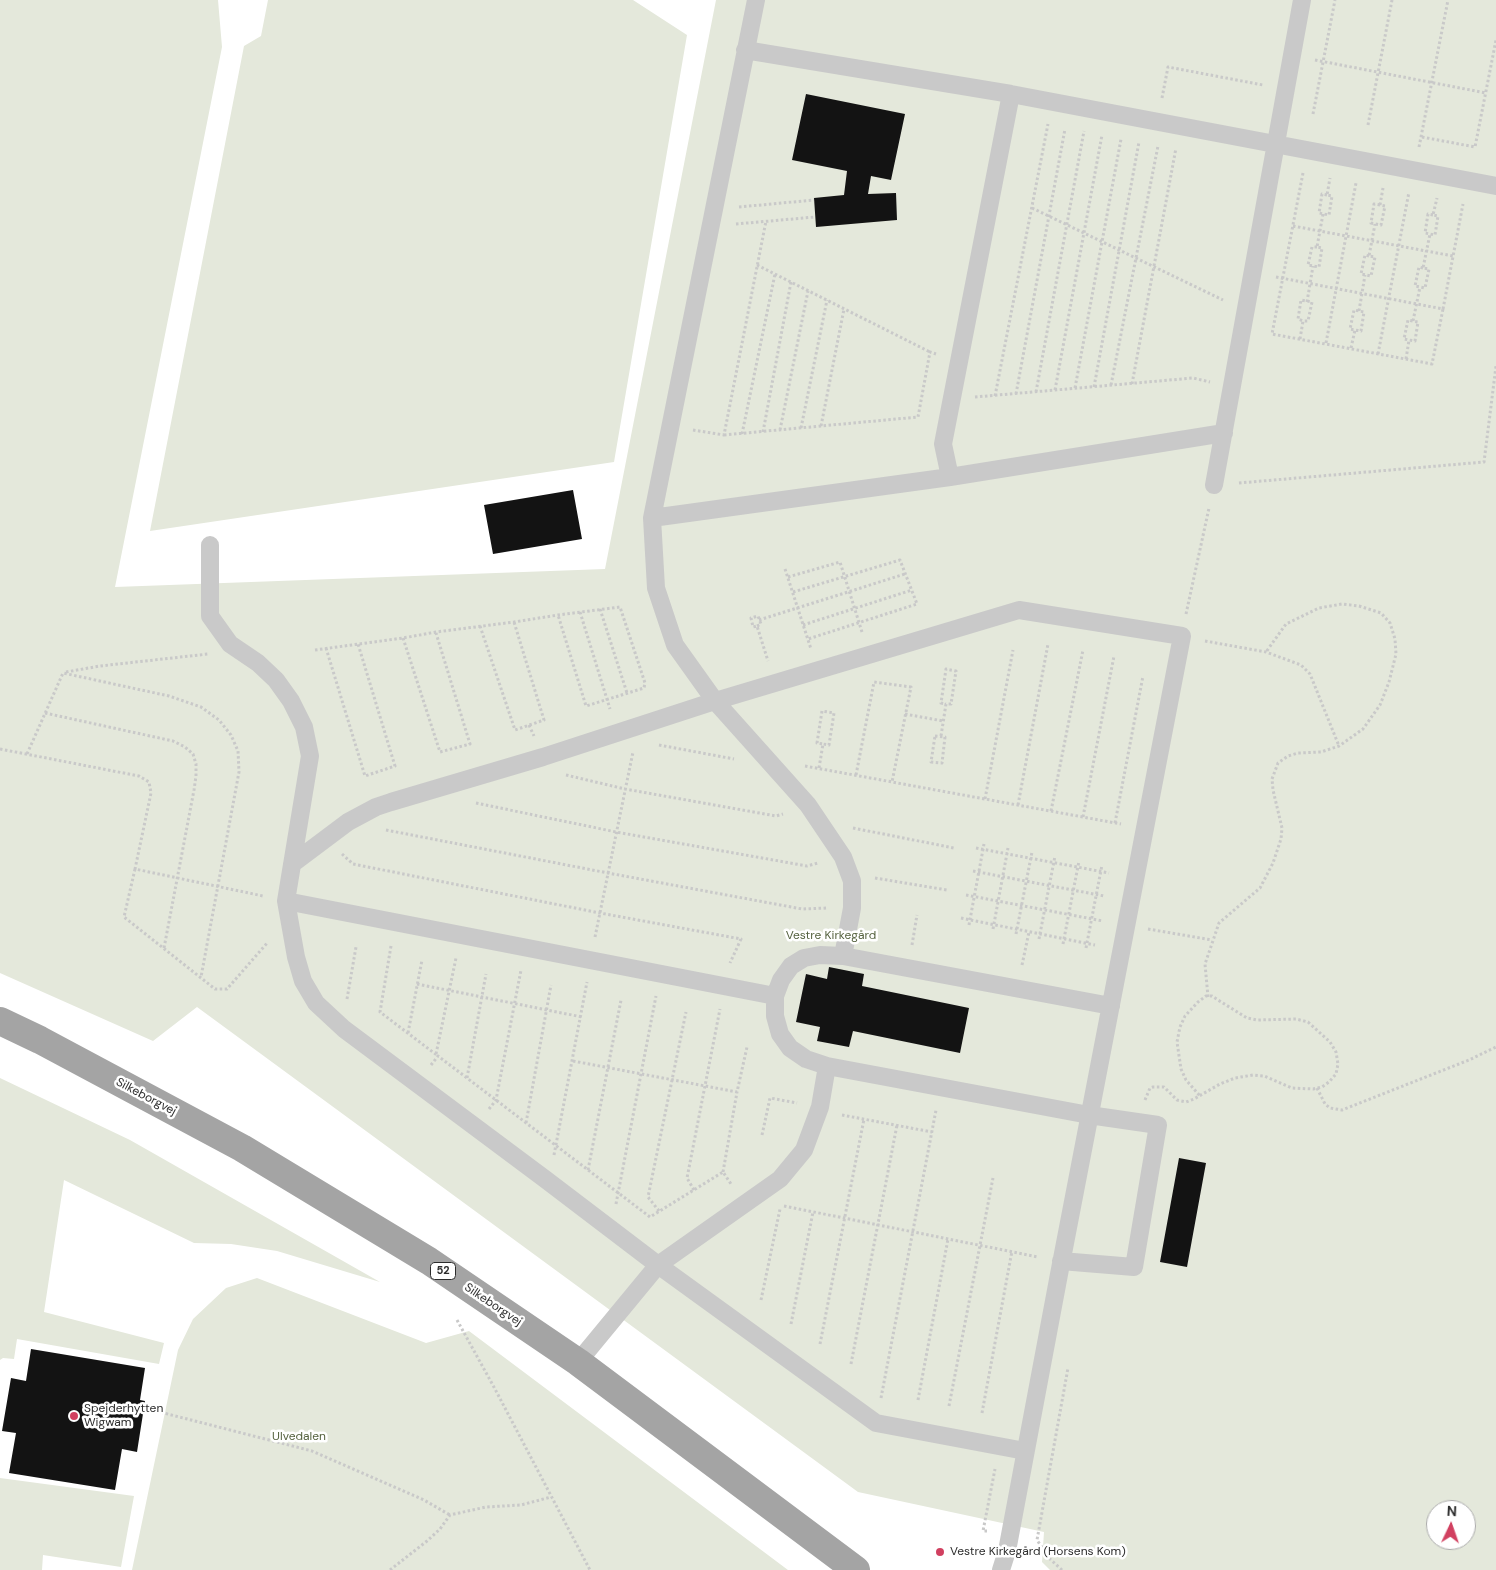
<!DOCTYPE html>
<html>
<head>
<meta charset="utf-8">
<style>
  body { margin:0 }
  #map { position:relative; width:1496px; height:1570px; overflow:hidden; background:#fff; font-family:"DM Sans",sans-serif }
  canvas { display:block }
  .north { position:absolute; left:1426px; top:1500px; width:50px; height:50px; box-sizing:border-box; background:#fff; border:1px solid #ababab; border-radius:50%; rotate:3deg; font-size:14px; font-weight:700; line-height:20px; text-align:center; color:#2c2c2c }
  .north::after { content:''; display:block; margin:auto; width:18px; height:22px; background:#d14060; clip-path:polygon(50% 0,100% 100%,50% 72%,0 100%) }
</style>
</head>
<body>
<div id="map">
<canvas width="1496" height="1570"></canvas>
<div class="north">N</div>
</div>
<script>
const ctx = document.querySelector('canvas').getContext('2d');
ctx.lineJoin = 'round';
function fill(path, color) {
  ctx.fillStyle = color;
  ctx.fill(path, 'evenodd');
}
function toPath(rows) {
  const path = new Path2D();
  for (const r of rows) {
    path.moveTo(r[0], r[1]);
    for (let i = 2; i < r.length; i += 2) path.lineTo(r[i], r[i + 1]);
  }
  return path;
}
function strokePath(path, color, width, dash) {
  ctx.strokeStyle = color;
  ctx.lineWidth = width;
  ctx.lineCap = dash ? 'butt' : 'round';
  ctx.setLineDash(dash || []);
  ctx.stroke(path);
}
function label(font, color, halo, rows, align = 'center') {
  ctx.font = font + ' "DM Sans",sans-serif';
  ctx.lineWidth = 5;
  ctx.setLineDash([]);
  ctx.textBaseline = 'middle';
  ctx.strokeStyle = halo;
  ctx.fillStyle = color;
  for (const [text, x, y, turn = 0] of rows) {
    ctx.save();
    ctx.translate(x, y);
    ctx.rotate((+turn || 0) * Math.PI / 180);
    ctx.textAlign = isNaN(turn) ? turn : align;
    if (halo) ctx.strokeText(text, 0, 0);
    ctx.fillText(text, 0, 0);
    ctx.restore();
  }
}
fill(toPath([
  [0,0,218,0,222,47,115,587,605,569,716,0,1496,0,1496,1570,1050,1570,1042,1562,1044,1532,858,1492,197,1007,153,1041,0,973],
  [1436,1510,1466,1510,1466,1540,1436,1540],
  [268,0,633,0,687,35,614,462,150,531,244,46,261,36],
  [0,1078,130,1140,380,1282,277,1251,231,1244,194,1243,64,1180,44,1312,164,1343,159,1364,17,1339,14,1359,3,1358,0,1360],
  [257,1278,426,1343,469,1331,788,1570,132,1570,178,1350,193,1319,226,1288],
  [0,1478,134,1496,121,1567,43,1555,42,1570,0,1570]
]), '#e4e8db');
fill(toPath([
  [806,94,905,114,891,180,871,176,868,194,896,193,897,220,816,227,814,198,844,195,847,171,792,160],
  [573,490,582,539,493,554,484,505],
  [829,967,864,974,862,986,969,1008,960,1053,853,1031,849,1047,817,1041,820,1027,796,1022,806,974,827,979],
  [1179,1158,1206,1163,1187,1267,1160,1262],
  [31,1349,145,1368,140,1400,145,1401,137,1452,122,1449,115,1490,9,1473,16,1433,2,1431,11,1378,26,1381]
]), '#131313');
strokePath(toPath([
  [1315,60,1486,93],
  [1162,98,1168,67,1263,85],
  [1313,114,1335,0],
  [1368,125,1392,0],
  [1422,137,1475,147,1496,40],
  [1419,147,1448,0],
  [1303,173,1272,334,1432,364,1443,309],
  [1327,195,1322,194,1319,213,1329,215,1332,196,1327,195,1330,178],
  [1380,205,1374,204,1371,223,1381,225,1385,206,1380,205,1383,188],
  [739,207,814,200],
  [1032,208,1223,300],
  [1433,215,1428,214,1425,233,1435,235,1438,216,1433,215,1437,198],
  [736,224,815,217],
  [1293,226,1453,256],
  [1317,247,1312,247,1308,265,1319,267,1322,248,1317,247,1323,214],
  [1369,256,1365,255,1361,274,1371,276,1375,257,1369,256,1375,224],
  [757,265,930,352],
  [1423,268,1419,267,1415,286,1425,288,1429,269,1423,268,1430,234],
  [1276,277,1443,309,1463,204],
  [1307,302,1313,266],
  [1359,311,1365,275],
  [1413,321,1420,287],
  [1300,339,1303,321,1308,321,1312,302,1301,300,1298,319,1303,321],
  [1326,343,1356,183],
  [1351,348,1355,330,1350,329,1354,310,1364,312,1361,331,1355,330],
  [1378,354,1409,192],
  [1406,359,1409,340,1415,341,1418,322,1408,320,1404,339,1409,340],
  [1132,384,1176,148],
  [1111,385,1158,146],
  [1094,387,1139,142],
  [1075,388,1121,139],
  [1055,390,1102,135],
  [1036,392,1084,131],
  [1016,394,1065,129],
  [995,396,1048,124],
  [975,397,1193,378,1210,382],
  [821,426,844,309],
  [801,428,827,300],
  [693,430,724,435,766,221],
  [780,430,808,291],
  [763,432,791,282],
  [742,434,775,274],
  [724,435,918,417,930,352,936,354],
  [1239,483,1484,462,1496,366],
  [785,569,811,649],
  [788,577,840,562,862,632],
  [793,592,900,560,917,604,808,639],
  [600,609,627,693],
  [580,612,610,709],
  [1186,614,1209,508],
  [759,620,905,574],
  [803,625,912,590],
  [480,626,515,730,544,720,514,622],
  [757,626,761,624,758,616,751,618,753,627,757,626,768,661],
  [403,638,440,752,470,744,436,633],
  [1205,641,1266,652,1301,665,1310,674,1339,746],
  [326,648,365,776,395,766,358,644],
  [315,650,403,638,436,632,514,622,558,615,620,607,645,683,644,688,586,706,558,615],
  [66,672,100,666,208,654],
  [45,713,173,741,185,747,193,754,196,764,196,776,194,790,164,948],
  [905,714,943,721],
  [529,725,534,736],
  [935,736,945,737,942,763,931,762,935,736],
  [941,736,946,704,951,704,956,671,946,669,941,703,946,704],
  [659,745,734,759],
  [0,749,139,776,149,782,151,793,135,869,263,896],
  [27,754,63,673,169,696,201,707,219,720,231,735,238,751,239,772,201,977],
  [805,766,1121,824],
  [819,768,823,744,829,745,834,713,822,711,817,743,823,744],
  [566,775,625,789,776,816,783,814],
  [856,775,874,682,911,687,892,782],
  [985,799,1013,650],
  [476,803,616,832,807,866,818,863],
  [1018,805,1048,644],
  [1051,811,1083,650],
  [1083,817,1114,656],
  [1115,823,1143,676],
  [853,828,954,848],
  [386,830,608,873,802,909,827,908],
  [976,848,1109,873],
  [342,854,353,864,600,913,741,939,730,963],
  [135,869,124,917,215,989,227,989,268,942],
  [973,871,1104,896],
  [875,878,947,890],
  [966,895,1103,921],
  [961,918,1095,945],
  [969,925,984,844],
  [993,929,1008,848],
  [1148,929,1212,940],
  [1016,934,1032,852],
  [595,937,633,752],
  [1039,939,1055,856],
  [1063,944,1079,861],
  [912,945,917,915],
  [391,946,380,1012,438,1056],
  [1086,948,1102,865],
  [1022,965,1029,932],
  [417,984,582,1017],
  [1208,997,1205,964,1219,923,1260,888,1273,863,1281,839,1282,828,1273,790,1272,779,1278,763,1288,756,1298,753,1321,752,1339,746,1363,729,1380,705,1389,682,1396,654,1395,639,1390,623,1381,613,1359,606,1342,604,1319,608,1286,624,1266,652],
  [347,999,356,947],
  [408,1033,422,960],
  [436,1054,456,958],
  [573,1061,737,1092,747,1047],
  [431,1065,438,1056,650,1217,723,1172,731,1184],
  [467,1078,486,974],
  [1317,1088,1325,1104,1330,1108,1342,1110,1469,1060,1496,1047],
  [1145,1100,1150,1088,1153,1087,1164,1087,1177,1100,1186,1102,1194,1099,1220,1084,1235,1078,1253,1075,1264,1076,1292,1088,1313,1089,1322,1087,1329,1082,1336,1074,1338,1064,1336,1052,1330,1042,1308,1022,1296,1019,1257,1020,1247,1018,1218,1000,1212,996,1206,996,1198,1002,1185,1016,1180,1027,1177,1042,1181,1069,1186,1080,1200,1096],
  [489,1109,496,1100,521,970],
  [842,1115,932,1132],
  [526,1123,551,985],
  [762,1135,770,1098,797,1103],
  [554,1155,587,982],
  [588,1170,621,1000],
  [723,1172,737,1092],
  [694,1190,687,1178,720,1009],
  [616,1204,656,996],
  [784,1206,1038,1257],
  [659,1211,648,1197,686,1012],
  [761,1300,780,1209],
  [457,1320,495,1389,590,1570],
  [791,1324,813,1212],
  [820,1344,864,1119],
  [851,1364,897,1125],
  [881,1398,936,1110],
  [918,1400,948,1239],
  [949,1406,993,1178],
  [156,1411,312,1451,424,1500,450,1515],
  [982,1413,1012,1251],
  [987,1531,983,1531,995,1469],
  [390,1570,427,1541,440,1529,450,1515,486,1507,521,1505,551,1497],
  [1062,1570,1050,1559,1037,1540,1068,1368]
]), '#c9c9c9', 3, [2.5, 2.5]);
strokePath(toPath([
  [756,0,652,518,656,588,675,645,715,701,808,805,843,857,852,881,852,908,843,956],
  [745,50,1011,94,1496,186],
  [950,477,943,444,1011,94],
  [1214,485,1302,0],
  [652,518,950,477,1224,433],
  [210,545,210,616,230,644,258,663,276,680,291,701,304,727,310,756,286,901,296,957,303,981,316,1003,344,1029,545,1179,658,1265,876,1423,1025,1451],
  [292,864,348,822,376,807,391,802,543,757,715,701,1019,610,1182,636,1060,1269,1007,1551,1001,1570],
  [286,901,775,996],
  [1061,1261,1134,1267,1158,1125,1089,1115,827,1066,806,1059,790,1048,780,1034,775,1016,775,996,781,980,791,966,804,958,820,955,843,956,1111,1006],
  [578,1362,658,1265,780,1179,804,1150,820,1107,827,1066]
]), '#c9c9c9', 18);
strokePath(toPath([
  [0,1021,40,1040,242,1148,429,1261,578,1362,856,1570]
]), '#a4a4a4', 28);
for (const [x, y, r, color] of [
  [74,1416,5,"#d14060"],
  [940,1552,5,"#d14060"]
]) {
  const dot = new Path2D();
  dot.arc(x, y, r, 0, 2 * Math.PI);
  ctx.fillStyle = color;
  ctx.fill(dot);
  strokePath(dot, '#fff', 2);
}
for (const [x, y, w] of [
  [443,1271,25]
]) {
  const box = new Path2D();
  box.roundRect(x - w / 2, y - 8.5, w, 17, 4);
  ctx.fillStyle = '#fff';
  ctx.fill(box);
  strokePath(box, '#2c2c2c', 1);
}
label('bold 11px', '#2c2c2c', null, [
  ["52",443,1271]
]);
label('12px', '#55623f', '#fff', [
  ["Vestre Kirkegård",831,936],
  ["Ulvedalen",299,1437]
]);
label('12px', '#2c2c2c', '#fff', [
  ["Silkeborgvej",146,1097,28],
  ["Silkeborgvej",493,1305,34]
]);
label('12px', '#2c2c2c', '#fff', [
  ["Spejderhytten",84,1409],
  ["Wigwam",84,1423],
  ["Vestre Kirkegård (Horsens Kom)",950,1552]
], 'left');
</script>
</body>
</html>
